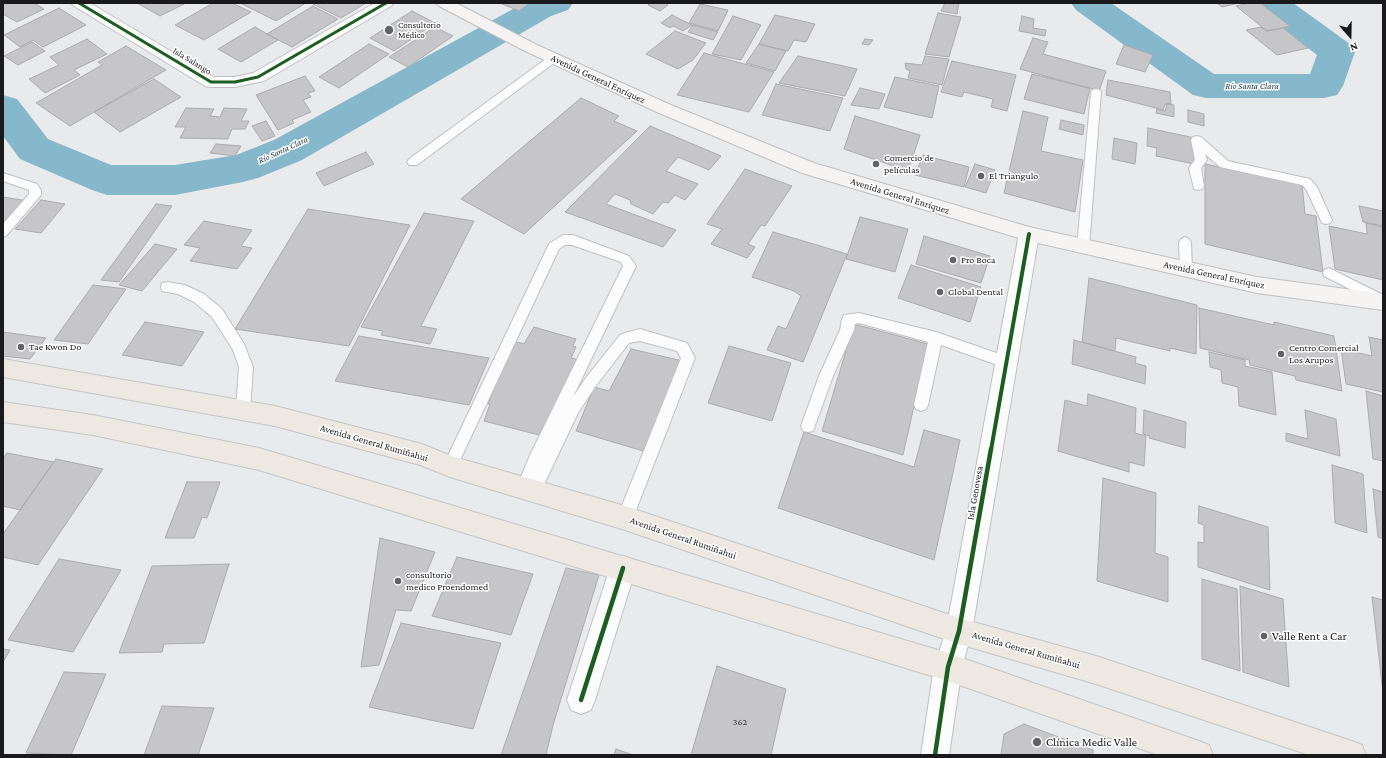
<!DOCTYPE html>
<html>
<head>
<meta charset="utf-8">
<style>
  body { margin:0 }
  #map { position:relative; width:1386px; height:758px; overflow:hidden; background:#e9eaec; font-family:"Crimson Pro",serif }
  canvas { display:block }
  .frame { position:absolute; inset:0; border:4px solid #1a1a1c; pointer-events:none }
  .north { position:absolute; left:1330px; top:16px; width:40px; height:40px; -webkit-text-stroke:3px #fff; paint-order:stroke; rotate:160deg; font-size:11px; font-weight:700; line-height:16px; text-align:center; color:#1a1a1c }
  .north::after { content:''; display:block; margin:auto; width:14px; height:18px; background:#1a1a1c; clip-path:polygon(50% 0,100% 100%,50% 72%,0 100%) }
</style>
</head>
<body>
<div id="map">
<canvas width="1386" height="758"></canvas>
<div class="frame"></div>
<div class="north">N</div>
</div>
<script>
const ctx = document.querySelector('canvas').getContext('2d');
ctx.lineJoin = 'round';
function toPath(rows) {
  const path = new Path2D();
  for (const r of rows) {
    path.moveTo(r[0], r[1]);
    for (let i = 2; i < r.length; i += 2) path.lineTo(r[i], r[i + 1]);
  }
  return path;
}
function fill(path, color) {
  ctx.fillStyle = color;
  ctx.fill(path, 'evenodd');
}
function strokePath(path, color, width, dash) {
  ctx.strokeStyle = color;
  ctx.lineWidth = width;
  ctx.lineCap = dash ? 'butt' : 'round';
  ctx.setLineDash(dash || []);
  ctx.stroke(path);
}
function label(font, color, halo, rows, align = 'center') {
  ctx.font = font + ' "Crimson Pro",serif';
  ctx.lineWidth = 3;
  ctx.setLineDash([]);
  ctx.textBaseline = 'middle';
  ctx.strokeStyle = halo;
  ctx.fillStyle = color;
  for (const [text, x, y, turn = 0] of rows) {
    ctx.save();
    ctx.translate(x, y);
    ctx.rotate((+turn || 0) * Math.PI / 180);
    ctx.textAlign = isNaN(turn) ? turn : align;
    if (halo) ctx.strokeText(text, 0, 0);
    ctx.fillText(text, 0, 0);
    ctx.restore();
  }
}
fill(toPath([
  [524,3,573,3,568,10,551,16,302,160,258,178,243,182,175,195,107,195,92,190,20,159,3,136,3,95,17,99,48,139,111,165,175,165,236,155,274,140,524,3],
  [1071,3,1111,3,1214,74,1310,74,1317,55,1259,10,1254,3,1293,3,1350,44,1355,52,1343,86,1337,95,1324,98,1206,98,1193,95,1076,10,1071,3]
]), '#85b8ca');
const building = toPath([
  [3,3,34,3,44,9,17,22,3,14,3,3],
  [137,3,182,3,184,4,160,16,137,3],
  [213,3,232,3,251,12,204,40,175,25,213,3],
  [240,3,306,3,276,21,240,3],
  [311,3,366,3,341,18,311,3],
  [500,3,530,3,519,11,500,3],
  [651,3,665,3,668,5,660,11,648,5,651,3],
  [945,3,959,3,957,14,941,11,945,3],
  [1217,3,1239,3,1222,7,1217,3],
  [1249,3,1260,3,1290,26,1267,31,1236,6,1249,3],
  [700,4,728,10,718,31,689,23,700,4],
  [313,6,338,19,292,47,267,34,313,6],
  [59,8,86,25,43,47,33,40,20,47,4,35,59,8],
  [412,11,435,23,394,51,370,38,412,11],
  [938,13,961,17,949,57,925,54,938,13],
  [672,15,692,25,683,31,673,26,670,28,661,23,672,15],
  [775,15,802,21,815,24,806,42,794,40,788,51,759,44,775,15],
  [733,16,761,25,741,60,712,54,733,16],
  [1022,16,1034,19,1033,28,1046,30,1045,36,1019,31,1022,16],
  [693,25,718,32,713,40,688,32,693,25],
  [255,27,278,40,241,62,218,49,255,27],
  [435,27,453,36,408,67,389,57,435,27],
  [1261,27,1267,31,1283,28,1308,48,1277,55,1246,30,1261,27],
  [675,31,706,43,693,60,678,69,646,54,675,31],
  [1033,38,1048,42,1043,54,1106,71,1099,91,1020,69,1033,38],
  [87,39,107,54,74,70,80,75,45,93,29,79,59,65,50,57,87,39],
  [865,39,873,40,869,45,862,44,865,39],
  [32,42,45,51,18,65,4,56,32,42],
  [369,44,389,54,339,88,319,77,369,44],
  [759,44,786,51,775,71,746,63,759,44],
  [1124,45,1153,55,1145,72,1116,64,1124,45],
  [126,46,166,70,70,126,36,103,102,65,98,62,126,46],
  [704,53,774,72,749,112,677,95,704,53],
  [798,56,857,69,845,96,779,83,798,56],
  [925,56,949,59,942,85,908,78,910,71,906,69,905,63,922,65,925,56],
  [952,61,1016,75,1007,111,991,107,993,99,964,92,962,97,941,92,952,61],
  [1032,74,1090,88,1084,114,1024,99,1032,74],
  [305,76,315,91,308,93,311,97,303,100,311,112,292,120,294,123,278,130,256,95,305,76],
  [895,77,939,86,932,118,884,107,895,77],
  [154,79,181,97,120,132,94,112,154,79],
  [1108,80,1170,92,1171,104,1166,103,1163,110,1106,95,1108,80],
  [776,84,843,98,830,131,762,115,776,84],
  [860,88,885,94,879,109,851,105,860,88],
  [581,98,619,116,614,121,637,131,524,234,461,199,581,98],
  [1167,104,1174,105,1174,117,1156,113,1157,109,1165,111,1167,104],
  [186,108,214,109,210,116,220,117,224,108,247,109,241,121,249,121,245,129,232,129,228,139,180,138,186,127,175,127,186,108],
  [1188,110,1204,114,1204,126,1188,122,1188,110],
  [1023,111,1048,117,1041,151,1083,160,1075,212,1004,193,1023,111],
  [855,116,920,135,908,171,844,149,855,116],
  [1061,120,1084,125,1083,135,1059,129,1061,120],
  [266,121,275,136,262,141,252,126,266,121],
  [650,126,721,156,709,170,678,157,666,171,698,184,685,200,675,195,668,203,663,202,653,214,631,204,630,200,615,194,606,204,676,230,663,247,565,212,650,126],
  [1148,128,1195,138,1194,164,1156,156,1157,148,1147,146,1148,128],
  [1114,138,1137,143,1135,164,1112,159,1114,138],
  [216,144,241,146,235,156,210,153,216,144],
  [366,152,374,164,324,186,316,173,366,152],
  [923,155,969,167,964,187,915,175,923,155],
  [975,164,995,170,986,193,965,187,975,164],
  [1205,164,1302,184,1305,214,1316,216,1323,272,1205,244,1205,164],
  [745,169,792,186,765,226,761,225,748,244,755,247,747,258,711,244,722,229,707,224,745,169],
  [3,197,28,201,3,228,3,197],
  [41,200,65,204,41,233,15,229,41,200],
  [156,204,172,206,119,282,101,280,156,204],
  [1359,206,1383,211,1383,226,1363,222,1359,206],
  [308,209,410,225,349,346,235,329,308,209],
  [424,213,474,221,421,326,437,329,430,344,381,335,383,331,361,327,424,213],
  [860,217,908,229,895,272,846,259,860,217],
  [204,221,252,230,241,246,252,248,237,269,190,261,200,248,184,245,204,221],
  [1366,223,1383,227,1383,280,1335,269,1329,226,1367,234,1366,223],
  [773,232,847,254,803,362,767,350,778,326,786,329,801,296,794,291,752,277,773,232],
  [924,236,990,256,981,283,916,264,924,236],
  [155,244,177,249,142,291,119,285,155,244],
  [911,265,981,287,970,322,898,298,911,265],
  [1089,278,1197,305,1196,354,1170,348,1170,351,1116,338,1115,351,1082,342,1089,278],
  [93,285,126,289,88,344,54,340,93,285],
  [1199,308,1274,325,1274,322,1334,336,1342,391,1296,380,1295,376,1250,365,1249,360,1200,348,1199,308],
  [145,322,204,332,182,366,122,355,145,322],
  [854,324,928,344,903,455,822,431,854,324],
  [534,327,576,339,573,346,576,347,571,358,579,360,543,436,484,421,490,404,488,404,513,341,524,344,534,327],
  [3,332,46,338,30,359,3,356,3,332],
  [359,336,489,358,469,405,335,381,359,336],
  [1369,337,1383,340,1383,392,1346,384,1341,349,1372,356,1369,337],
  [1074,340,1136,357,1135,363,1146,366,1145,384,1072,364,1074,340],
  [729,346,791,363,772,421,708,403,729,346],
  [631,349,683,361,643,451,576,431,594,387,609,391,631,349],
  [1209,352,1245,360,1245,366,1272,372,1276,415,1239,406,1238,387,1222,383,1221,370,1210,367,1209,352],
  [1366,391,1383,396,1383,461,1373,459,1366,391],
  [1088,394,1136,408,1135,433,1146,436,1144,466,1129,462,1129,472,1058,451,1065,400,1087,406,1088,394],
  [1144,410,1186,422,1185,448,1149,438,1150,436,1143,434,1144,410],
  [1305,410,1336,419,1340,456,1286,441,1286,433,1308,439,1305,410],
  [924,430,960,440,934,560,778,508,804,432,914,467,924,430],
  [7,453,54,462,20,510,3,506,3,458,7,453],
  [56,459,103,469,38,565,3,557,3,534,56,459],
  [1332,465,1363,474,1367,533,1335,523,1332,465],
  [1103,478,1156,493,1155,553,1168,557,1168,602,1097,581,1103,478],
  [187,482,220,482,207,518,202,517,194,538,165,538,187,482],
  [1373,489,1383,492,1383,539,1378,537,1373,489],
  [1199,506,1268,527,1270,590,1198,567,1198,542,1204,543,1204,525,1198,523,1199,506],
  [380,538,435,552,411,611,396,610,379,665,361,667,380,538],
  [457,557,533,574,511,635,432,616,457,557],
  [59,559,121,570,73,652,8,640,59,559],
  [229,564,204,643,164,644,162,652,119,653,152,566,229,564],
  [566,568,599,575,553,725,546,755,501,755,566,568],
  [1202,579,1237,589,1240,671,1202,659,1202,579],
  [1240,586,1283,599,1289,687,1243,672,1240,586],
  [1372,597,1383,600,1383,692,1372,597],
  [401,623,501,643,473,729,369,707,401,623],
  [3,649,10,650,3,662,3,649],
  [717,666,786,689,771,755,691,755,717,666],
  [64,672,106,674,71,755,26,753,64,672],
  [162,706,214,708,198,755,144,755,162,706],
  [1024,724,1093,750,1093,755,1001,755,1004,734,1024,724],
  [616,749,633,755,614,755,616,749]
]);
fill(building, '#c6c6c8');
strokePath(building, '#ababad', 1);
const service = toPath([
  [554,55,558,56,559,58,558,60,417,165,409,165,407,162,409,159,550,56,554,55],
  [1096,89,1100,90,1101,92,1089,247,1087,250,1083,252,1079,250,1077,247,1091,92,1092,90,1096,89],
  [1197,136,1201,137,1228,161,1310,179,1317,187,1332,220,1330,223,1326,224,1322,223,1306,189,1302,185,1220,167,1205,154,1207,160,1201,168,1204,186,1202,189,1198,190,1194,189,1189,168,1195,160,1191,140,1193,137,1197,136],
  [3,173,37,184,41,190,41,195,7,235,3,237,3,224,29,194,29,190,3,181,3,173],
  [563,235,573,235,629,256,636,266,573,397,585,379,620,335,625,333,640,329,687,343,695,358,633,518,631,523,625,525,619,523,617,518,681,358,677,351,640,341,629,343,595,387,578,413,539,495,534,497,528,493,525,494,520,492,517,487,530,455,623,266,621,262,572,245,565,245,559,249,455,471,450,473,445,471,443,466,548,246,550,243,563,235],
  [1185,237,1189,239,1191,242,1192,270,1191,273,1186,275,1181,273,1180,270,1179,242,1181,239,1185,237],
  [1329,268,1383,295,1383,306,1324,276,1323,273,1324,270,1329,268],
  [167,282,185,285,204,294,222,309,244,344,253,367,250,410,248,414,243,416,238,414,236,410,239,367,233,350,223,334,212,317,194,302,178,294,162,291,161,287,162,283,167,282],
  [859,313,936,332,1011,358,1013,362,1011,366,1006,368,941,345,928,405,926,409,921,411,916,409,914,405,928,342,859,323,855,324,854,330,833,376,813,431,808,432,803,431,801,426,819,376,840,330,842,319,844,315,859,313]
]);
const minor = toPath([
  [71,3,90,3,214,77,235,77,253,73,375,3,394,3,391,6,264,81,235,87,211,87,205,86,74,6,71,3],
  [1029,227,1036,229,1039,234,972,631,962,667,949,755,921,755,934,667,946,631,1019,234,1022,229,1029,227],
  [623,556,632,559,636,568,595,700,591,710,581,714,571,710,567,700,610,568,614,559,623,556]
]);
const secondary = toPath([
  [436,3,456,3,537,45,671,105,814,163,1029,227,1257,277,1383,294,1383,310,1257,293,1029,241,802,173,659,113,525,51,439,6,436,3]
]);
const trunk = toPath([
  [3,359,275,406,422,444,451,456,625,506,959,618,1096,656,1352,741,1362,745,1366,755,1309,755,1096,684,959,644,625,530,450,477,420,465,275,426,3,377,3,359],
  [3,402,93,415,259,448,948,653,1199,741,1209,745,1213,755,1158,755,948,681,259,470,93,435,3,422,3,402]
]);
strokePath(service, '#bfc0c1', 2);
strokePath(minor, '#bfc0c1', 2);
strokePath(secondary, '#bfc0c1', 2);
strokePath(trunk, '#c5c6c6', 2);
fill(service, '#fcfcfc');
fill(minor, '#fcfcfc');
fill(secondary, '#f6f4f3');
fill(trunk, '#eee8e3');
strokePath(toPath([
  [79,3,211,82,235,82,258,77,386,3]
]), '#1b5e20', 3);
strokePath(toPath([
  [991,450,1029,234]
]), '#1b5e20', 4);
strokePath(toPath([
  [581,700,623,568],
  [935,755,948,667,959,631,991,449]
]), '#1b5e20', 4.5);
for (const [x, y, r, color] of [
  [389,30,5,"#626365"],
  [876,164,4,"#626365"],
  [981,176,4,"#626365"],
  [953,260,4,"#626365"],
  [940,292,4,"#626365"],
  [21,347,4,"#626365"],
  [1281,354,4,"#626365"],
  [398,581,4,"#626365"],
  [1264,636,4,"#626365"],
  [1037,742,5,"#626365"]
]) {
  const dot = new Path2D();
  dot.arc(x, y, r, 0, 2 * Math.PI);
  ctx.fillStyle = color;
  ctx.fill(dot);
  strokePath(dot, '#fff', 1.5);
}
label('9px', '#1a1a1c', '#fff', [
  ["Consultorio",398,25],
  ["Médico",398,35]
], 'left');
label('9px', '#1a1a1c', '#fff', [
  ["Isla Salango",192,61,31]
]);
label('italic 9px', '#163844', '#fff', [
  ["Río Santa Clara",1252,86],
  ["Río Santa Clara",283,150,-25]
]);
label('10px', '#1a1a1c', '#fff', [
  ["Avenida General Enríquez",598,79,25],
  ["Avenida General Enríquez",900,196,17],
  ["Avenida General Enríquez",1214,275,12],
  ["Avenida General Rumiñahui",374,443,16],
  ["Isla Genovesa",975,493,-80],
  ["Avenida General Rumiñahui",683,538,19],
  ["Avenida General Rumiñahui",1026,650,16]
]);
label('10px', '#1a1a1c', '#fff', [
  ["Comercio de",884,158],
  ["películas",884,170],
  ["El Triangulo",989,176],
  ["Pro Boca",961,260],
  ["Global Dental",948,292],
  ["Tae Kwon Do",29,347],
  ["Centro Comercial",1289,348],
  ["Los Arupos",1289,360],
  ["consultorio",406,575],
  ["medico Proendomed",406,587]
], 'left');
label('10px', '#454547', null, [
  ["362",740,722]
]);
label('12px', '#1a1a1c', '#fff', [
  ["Valle Rent a Car",1272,636],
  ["Clínica Medic Valle",1046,742]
], 'left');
</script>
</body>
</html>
